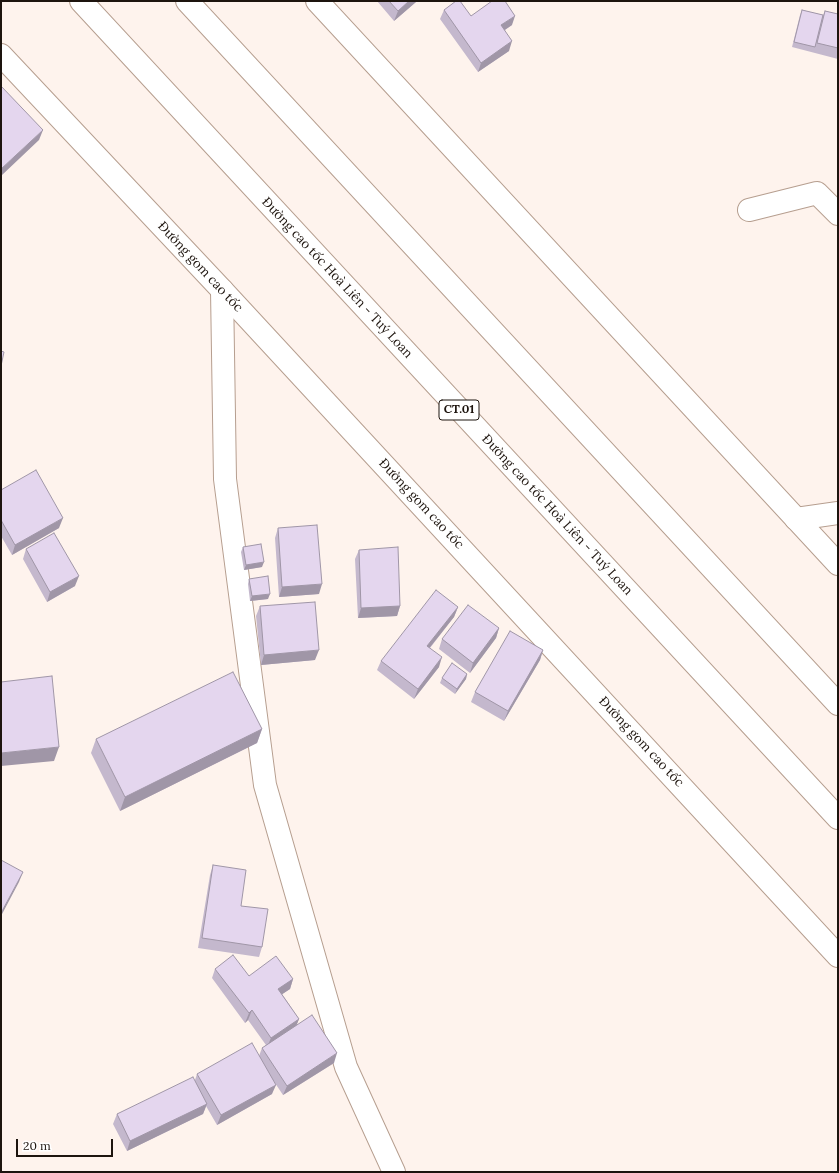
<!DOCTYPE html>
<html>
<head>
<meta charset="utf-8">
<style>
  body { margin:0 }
  #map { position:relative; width:839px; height:1173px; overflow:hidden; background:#fef3ed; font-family:Lora,serif }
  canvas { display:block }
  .frame { position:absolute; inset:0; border:2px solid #1d140e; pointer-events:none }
  .scale { position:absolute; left:16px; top:1139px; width:97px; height:18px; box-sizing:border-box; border:2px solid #1d140e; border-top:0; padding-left:5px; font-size:12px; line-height:14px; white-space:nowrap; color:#1d140e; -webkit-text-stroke:3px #fff; paint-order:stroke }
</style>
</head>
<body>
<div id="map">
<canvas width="839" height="1173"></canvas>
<div class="frame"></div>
<div class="scale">20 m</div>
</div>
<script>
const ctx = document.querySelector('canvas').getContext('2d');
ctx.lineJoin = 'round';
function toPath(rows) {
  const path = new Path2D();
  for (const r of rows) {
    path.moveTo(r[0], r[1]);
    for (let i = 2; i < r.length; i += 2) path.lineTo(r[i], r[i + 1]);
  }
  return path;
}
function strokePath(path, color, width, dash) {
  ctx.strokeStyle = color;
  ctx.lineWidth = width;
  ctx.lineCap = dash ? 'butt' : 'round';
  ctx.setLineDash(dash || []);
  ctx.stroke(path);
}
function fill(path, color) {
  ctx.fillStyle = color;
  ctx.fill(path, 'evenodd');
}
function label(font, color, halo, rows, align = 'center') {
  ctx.font = font + ' Lora,serif';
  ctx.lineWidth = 4;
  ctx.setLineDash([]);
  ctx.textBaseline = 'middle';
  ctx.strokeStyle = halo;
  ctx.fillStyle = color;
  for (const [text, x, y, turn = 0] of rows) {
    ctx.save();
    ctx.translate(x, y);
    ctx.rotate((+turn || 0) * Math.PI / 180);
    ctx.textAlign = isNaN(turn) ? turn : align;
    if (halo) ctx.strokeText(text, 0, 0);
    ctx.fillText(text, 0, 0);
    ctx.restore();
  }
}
const minor = toPath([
  [749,210,817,193,838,214],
  [222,290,225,479,265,785,346,1067,394,1172],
  [796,519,838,513]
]);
const major = toPath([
  [317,1,838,564],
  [1,55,222,290,838,956]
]);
const highway = toPath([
  [81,1,838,818],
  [187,1,838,704]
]);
strokePath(minor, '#b69e8f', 24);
strokePath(major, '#b69e8f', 24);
strokePath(highway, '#b69e8f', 24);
strokePath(minor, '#fff', 22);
strokePath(major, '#fff', 22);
strokePath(highway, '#fff', 22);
fill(toPath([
  [377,1,416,1,416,2,394,21],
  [444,10,512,25,505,30,509,51,478,72,440,19],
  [802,10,823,15,825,11,838,14,838,59,792,47,800,15],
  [1,490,59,528,12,555,1,536],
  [278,528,319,594,279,597,275,538],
  [243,547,262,567,244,570,241,552],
  [26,549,75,586,47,602,23,559],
  [359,550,400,606,397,616,358,618,355,559],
  [249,579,268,599,250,601,248,584],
  [260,606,315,660,261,665,256,616],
  [458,607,454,617,430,648,439,667,414,699,377,670,381,661],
  [499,628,496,638,470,673,439,649,442,639],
  [543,650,540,660,504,721,471,702,475,692],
  [467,674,466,679,455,694,440,683,442,678],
  [262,729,257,743,120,811,91,753,96,739],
  [213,865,241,906,262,947,259,957,198,948,210,875],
  [215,969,249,976,293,979,290,989,282,994,299,1019,296,1026,334,1063,283,1095,273,1080,272,1094,217,1125,206,1106,203,1114,127,1151,113,1124,117,1114,195,1080,197,1074,259,1056,262,1048,266,1045,248,1020,245,1023,212,978]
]), '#c4b8cd');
fill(toPath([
  [409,1,416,1,416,2,394,21,398,11],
  [515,16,512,25,497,35,501,25],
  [512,41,509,51,478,72,481,63],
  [43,130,39,140,1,176,1,169],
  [63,518,59,528,12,555,15,545],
  [264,562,262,567,244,570,246,565],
  [79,576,75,586,47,602,50,592],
  [322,584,319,594,279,597,282,587],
  [270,594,268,599,250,601,252,596],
  [400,606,397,616,358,618,361,608],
  [458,607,454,617,423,656,427,646],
  [499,628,496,638,470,673,473,663],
  [319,650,315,660,261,665,264,655],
  [543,650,540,660,504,721,508,711],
  [442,657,439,667,414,699,418,689],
  [467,674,466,679,455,694,457,689],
  [262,729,257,743,120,811,125,797],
  [59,747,54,761,1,766,1,753],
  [23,872,19,882,1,916,1,913],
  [293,979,290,989,275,999,278,989],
  [252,1010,248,1020,245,1023,249,1013],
  [299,1019,295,1029,267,1047,271,1038],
  [337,1053,334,1063,283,1095,287,1086],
  [276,1085,272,1094,217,1125,221,1115],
  [207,1104,203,1114,127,1151,130,1141]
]), '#a096a7');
const building = toPath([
  [389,1,409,1,398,11,389,1],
  [456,1,460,1,471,16,492,1,505,1,515,16,501,25,512,41,481,63,444,10,456,1],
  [802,10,823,15,815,47,794,42,802,10],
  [825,11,838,14,838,48,817,43,825,11],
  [1,86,43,130,1,169,1,86],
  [1,351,4,352,1,366,1,351],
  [36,470,63,518,15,545,1,520,1,490,36,470],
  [317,525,322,584,282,587,278,528,317,525],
  [54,533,79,576,50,592,26,549,54,533],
  [261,544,264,562,246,565,243,547,261,544],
  [398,547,400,606,361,608,359,550,398,547],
  [268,576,270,594,252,596,249,579,268,576],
  [436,590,458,607,427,646,442,657,418,689,381,661,436,590],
  [315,602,319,650,264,655,260,606,315,602],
  [468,605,499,628,473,663,442,639,468,605],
  [510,631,543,650,508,711,475,692,510,631],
  [452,663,467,674,457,689,442,678,452,663],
  [233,672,262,729,125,797,96,739,233,672],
  [52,676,59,747,1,753,1,682,52,676],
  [1,860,23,872,1,913,1,860],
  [213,865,246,870,241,906,268,909,262,947,202,938,213,865],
  [233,955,249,976,276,956,293,979,278,989,299,1019,271,1038,252,1010,249,1013,215,969,233,955],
  [312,1015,337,1053,287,1086,262,1048,312,1015],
  [252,1043,276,1085,221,1115,197,1074,252,1043],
  [193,1077,207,1104,130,1141,117,1114,193,1077]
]);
fill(building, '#e4d6ee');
strokePath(building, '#a096a7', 1);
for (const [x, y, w] of [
  [459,410,40]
]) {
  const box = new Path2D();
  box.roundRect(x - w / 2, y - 10, w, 20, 3);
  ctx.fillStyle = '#fff';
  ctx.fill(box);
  strokePath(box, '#1d140e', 1);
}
label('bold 12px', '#1d140e', null, [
  ["CT.01",459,410]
]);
label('13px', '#1d140e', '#fff', [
  ["Đường gom cao tốc",200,267,47],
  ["Đường cao tốc Hoà Liên - Tuý Loan",337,278,47],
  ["Đường gom cao tốc",421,504,47],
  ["Đường cao tốc Hoà Liên - Tuý Loan",557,515,47],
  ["Đường gom cao tốc",641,742,47]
]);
</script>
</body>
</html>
